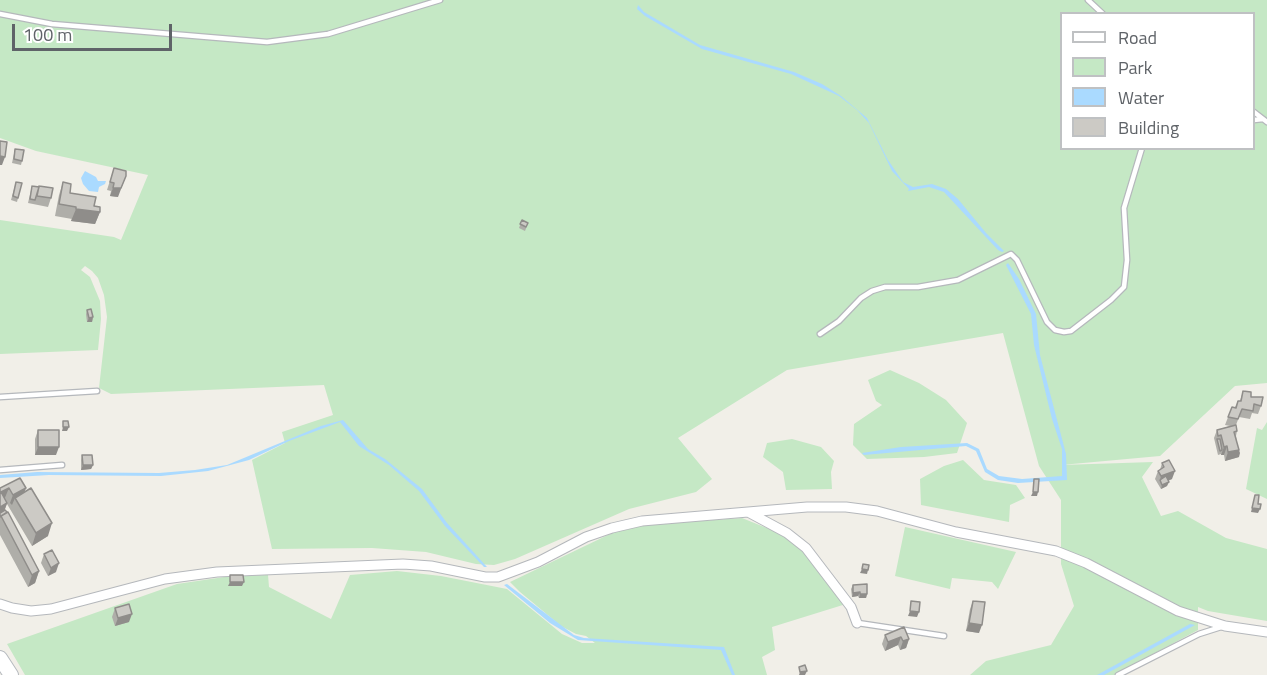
<!DOCTYPE html>
<html>
<head>
<meta charset="utf-8">
<style>
  body { margin:0 }
  #map { position:relative; width:1267px; height:675px; overflow:hidden; background:#f1efe8; font-family:"Titillium Web",sans-serif }
  canvas { display:block }
  .legend { position:absolute; left:1060px; top:12px; width:195px; height:138px; box-sizing:border-box; background:#fff; border:2px solid #bfc1c3; margin:0; padding:8px 10px; list-style:none; font-size:18px; color:#5f6368 }
  .legend li { display:flex; align-items:center; gap:12px; height:30px }
  .legend b { width:30px; border:2px solid #bfc1c3 }
  .scale { position:absolute; left:12px; top:24px; width:160px; height:27px; box-sizing:border-box; border:3px solid #5f6368; border-top:0; padding-left:8px; font-size:18px; line-height:21px; white-space:nowrap; color:#5f6368; -webkit-text-stroke:4px #fff; paint-order:stroke }
</style>
</head>
<body>
<div id="map">
<canvas width="1267" height="675"></canvas>
<ul class="legend">
<li><b style="height:8px;background:#fff"></b>Road</li>
<li><b style="height:16px;background:#c5e8c5"></b>Park</li>
<li><b style="height:16px;background:#aadaff"></b>Water</li>
<li><b style="height:16px;background:#cccac5"></b>Building</li>
</ul>
<div class="scale">100 m</div>
</div>
<script>
const ctx = document.querySelector('canvas').getContext('2d');
ctx.lineJoin = 'round';
function fill(path, color) {
  ctx.fillStyle = color;
  ctx.fill(path, 'evenodd');
}
function toPath(rows) {
  const path = new Path2D();
  for (const r of rows) {
    path.moveTo(r[0], r[1]);
    for (let i = 2; i < r.length; i += 2) path.lineTo(r[i], r[i + 1]);
  }
  return path;
}
function strokePath(path, color, width, dash) {
  ctx.strokeStyle = color;
  ctx.lineWidth = width;
  ctx.lineCap = dash ? 'butt' : 'round';
  ctx.setLineDash(dash || []);
  ctx.stroke(path);
}
fill(toPath([
  [0,0,1267,0,1267,383,1235,386,1160,456,1061,465,1153,462,1142,477,1161,516,1178,511,1226,538,1267,549,1267,621,1208,611,1198,607,1198,630,1114,675,970,675,986,661,1051,645,1074,606,1061,564,1061,500,1039,466,1003,333,787,370,678,438,712,479,696,492,629,509,515,559,494,565,476,564,426,552,372,548,272,549,252,460,285,443,282,432,333,415,324,385,111,394,99,388,107,317,104,295,98,278,92,271,85,266,81,270,90,277,100,301,101,319,98,350,0,354,0,220,114,237,121,240,148,175,36,151,0,138],
  [1062,14,1254,14,1254,148,1062,148],
  [890,370,919,383,946,400,967,423,957,453,924,457,867,459,853,445,854,424,882,405,876,401,868,380],
  [1267,422,1267,499,1246,489,1257,428,1262,430],
  [792,439,821,447,834,461,831,472,832,489,786,490,783,472,763,457,767,443],
  [963,460,984,480,1016,485,1025,498,1010,505,1009,522,921,505,920,479,944,466],
  [742,518,784,535,808,555,846,604,772,627,775,650,762,657,767,675,25,675,7,644,177,584,231,576,268,575,269,587,331,619,350,575,397,571,441,576,507,589,562,634,582,643,595,643,586,636,576,634,561,626,520,592,510,582,612,533,640,525],
  [905,527,1016,552,998,589,992,582,952,578,950,589,895,576]
]), '#c5e8c5');
fill(toPath([
  [638,5,644,12,700,45,794,72,822,84,841,96,867,118,888,160,903,182,913,187,932,184,946,189,958,199,986,233,1004,251,1002,252,998,250,944,192,929,187,908,191,909,189,892,171,869,123,857,110,839,96,791,74,702,49,645,16,637,9],
  [85,171,96,177,98,181,106,181,105,184,99,187,98,192,89,191,83,184,81,178],
  [1008,263,1019,279,1036,314,1040,355,1066,454,1067,480,1018,483,998,480,985,472,976,451,966,446,864,455,862,453,901,447,967,443,979,449,987,469,999,476,1022,479,1062,476,1062,449,1052,419,1034,345,1031,314,1006,265],
  [343,420,368,449,385,459,422,489,447,523,487,567,484,567,445,526,419,491,389,465,359,446,340,422,289,441,249,460,208,471,161,476,49,475,0,478,0,475,37,472,159,473,195,470,227,465,321,426],
  [507,584,574,635,584,638,724,647,735,675,732,675,721,650,578,640,550,623,504,585],
  [1190,624,1195,625,1104,675,1097,675]
]), '#aadaff');
const service = toPath([
  [1088,0,1103,14],
  [0,14,52,24,267,42,328,34,440,0],
  [1254,112,1267,122],
  [1254,120,1263,119],
  [820,334,839,321,861,298,872,291,885,287,918,287,958,280,1011,254,1017,260,1047,322,1055,330,1064,332,1071,331,1111,300,1124,287,1127,260,1124,208,1142,148],
  [0,397,97,391],
  [0,470,62,465],
  [858,623,944,636],
  [1118,675,1199,634,1221,627]
]);
const minor = toPath([
  [748,512,787,533,806,548,851,607,857,623],
  [0,604,12,608,31,611,51,609,165,579,217,572,403,564,431,566,485,577,498,577,538,562,586,537,612,528,642,521,807,507,846,507,877,511,956,532,1056,551,1086,563,1178,611,1225,626,1267,632]
]);
const secondary = toPath([
  [0,658,11,675]
]);
strokePath(service, '#b5b8bc', 7);
strokePath(minor, '#b5b8bc', 11);
strokePath(secondary, '#b6babf', 16);
strokePath(service, '#fff', 4.5);
strokePath(minor, '#fff', 9);
strokePath(secondary, '#fff', 14);
fill(toPath([
  [15,149,22,161,21,165,12,163],
  [114,168,118,197,110,196,111,191,107,190],
  [16,182,18,198,17,202,11,200],
  [63,182,70,193,94,206,100,212,95,224,71,221,72,219,55,216,59,195],
  [32,186,51,198,48,207,28,203],
  [522,220,528,223,525,231,519,228],
  [87,310,93,317,92,322,87,322,86,314],
  [1243,391,1261,406,1258,414,1252,413,1250,419,1239,417,1236,425,1237,431,1236,436,1239,457,1225,461,1224,455,1221,455,1221,454,1218,455,1214,438,1217,430,1230,426,1225,425,1232,407,1235,407,1238,401,1240,401],
  [38,430,56,455,35,455,35,439],
  [82,455,93,465,91,469,81,470,81,460],
  [1162,463,1172,479,1168,481,1167,486,1161,489,1155,479,1158,471,1160,470],
  [0,488,26,488,24,493,48,536,32,546,7,504,4,511,39,571,35,583,28,587,0,535],
  [44,554,56,572,48,576,41,563],
  [853,585,867,594,866,598,859,598,858,596,852,597,851,589],
  [973,601,979,633,966,631,970,609],
  [115,608,129,622,115,626,112,617],
  [904,627,909,639,906,648,900,650,898,645,885,651,882,644,885,635]
]), '#afaea9');
fill(toPath([
  [0,156,5,157,2,165,0,165],
  [126,176,118,197,110,196,113,188],
  [76,209,100,212,95,224,71,221],
  [93,317,92,322,87,322,89,318],
  [63,427,69,427,67,431,62,431],
  [1227,446,1224,455,1221,455,1224,447],
  [38,447,59,447,56,455,35,455],
  [1239,450,1240,453,1239,457,1225,461,1228,452],
  [83,465,93,465,91,469,81,470],
  [1175,471,1172,479,1161,483,1160,480,1161,476],
  [1169,482,1167,486,1161,489,1162,485],
  [9,488,4,500,1,492],
  [26,488,21,500,15,498,12,505,10,503,13,495],
  [1033,492,1038,492,1037,496,1031,496],
  [7,503,3,515,0,517,0,507],
  [1252,508,1260,509,1258,513,1251,512],
  [52,523,48,536,32,546,36,533],
  [59,563,56,572,48,576,51,568],
  [862,569,868,570,867,574,860,573],
  [39,571,35,583,28,587,32,575],
  [230,582,244,582,242,586,228,586],
  [860,592,858,596,852,597,853,593],
  [860,594,867,594,866,598,859,598],
  [910,611,919,612,917,617,908,616],
  [132,614,129,622,115,626,118,618],
  [969,623,982,625,979,633,966,631],
  [901,637,898,645,885,651,888,642],
  [909,639,906,648,900,650,903,641],
  [807,671,805,675,799,675,800,672]
]), '#8f8d8a');
const building = toPath([
  [0,141,7,142,5,157,0,156,0,141],
  [15,149,24,150,22,161,14,159,15,149],
  [114,168,126,171,126,176,121,188,113,188,114,183,110,182,114,168],
  [16,182,22,183,18,198,13,196,16,182],
  [63,182,71,184,70,193,96,197,94,206,100,207,100,212,76,209,76,207,59,204,63,182],
  [32,186,39,187,35,200,30,199,32,186],
  [39,186,53,188,51,198,37,196,39,186],
  [522,220,528,223,526,227,520,224,522,220],
  [91,309,93,317,89,318,87,310,91,309],
  [1243,391,1251,392,1251,397,1263,397,1261,406,1254,404,1253,411,1242,409,1238,419,1228,417,1232,407,1236,408,1238,401,1241,401,1243,391],
  [63,421,68,421,69,427,63,427,63,421],
  [1236,425,1237,431,1234,432,1239,450,1228,452,1227,446,1224,447,1221,435,1218,436,1217,430,1236,425],
  [38,430,59,430,59,447,38,447,38,430],
  [1217,439,1220,439,1222,450,1220,451,1217,439],
  [82,455,92,455,93,465,83,465,82,455],
  [1169,460,1175,471,1161,476,1158,471,1164,467,1162,463,1169,460],
  [1166,476,1169,482,1162,485,1160,480,1166,476],
  [20,478,26,488,13,495,9,488,1,492,7,503,0,507,0,488,20,478],
  [1034,479,1039,479,1038,492,1033,492,1034,479],
  [31,488,52,523,36,533,15,498,31,488],
  [1255,495,1259,495,1258,504,1261,504,1260,509,1252,508,1255,495],
  [5,510,7,512,1,516,0,517,0,513,5,510],
  [8,512,39,571,32,575,1,516,8,512],
  [52,550,59,563,51,568,44,554,52,550],
  [863,564,869,565,868,570,862,569,863,564],
  [230,575,243,575,244,582,230,582,230,575],
  [867,584,867,594,860,594,860,592,853,593,853,585,867,584],
  [911,601,920,602,919,612,910,611,911,601],
  [973,601,985,602,982,625,969,623,973,601],
  [129,604,132,614,118,618,115,608,129,604],
  [904,627,909,639,903,641,901,637,888,642,885,635,904,627],
  [805,665,807,671,800,672,799,667,805,665]
]);
fill(building, '#cccac5');
strokePath(building, '#8f8d8a', 1.5);
</script>
</body>
</html>
